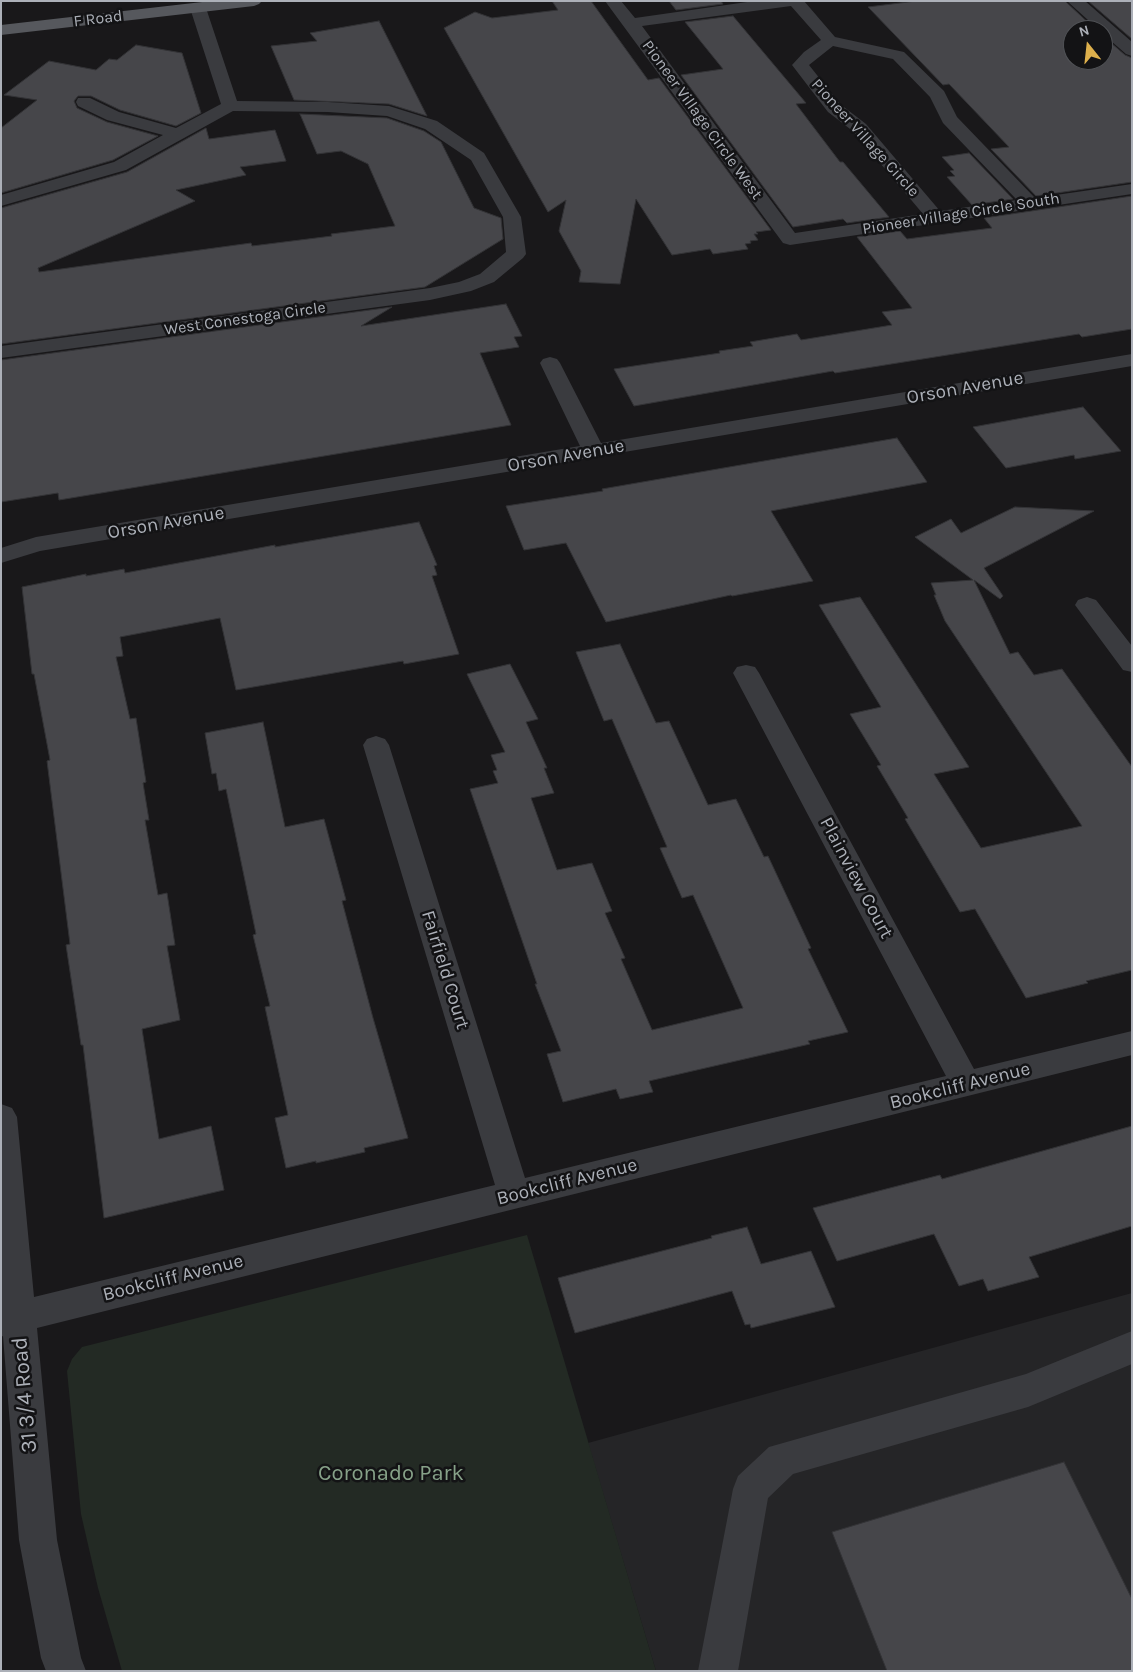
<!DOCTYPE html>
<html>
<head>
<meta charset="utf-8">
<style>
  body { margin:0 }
  #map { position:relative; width:1133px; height:1672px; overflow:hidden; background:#19181a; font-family:Karla,sans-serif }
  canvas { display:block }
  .frame { position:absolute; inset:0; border:2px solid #acb0b8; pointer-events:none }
  .north { position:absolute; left:1063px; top:20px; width:50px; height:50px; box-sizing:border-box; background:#131315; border:1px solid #505256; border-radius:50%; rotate:344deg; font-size:14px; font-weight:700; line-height:20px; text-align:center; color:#acb0b8 }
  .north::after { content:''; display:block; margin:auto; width:18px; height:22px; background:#deb04c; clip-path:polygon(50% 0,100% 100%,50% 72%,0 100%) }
</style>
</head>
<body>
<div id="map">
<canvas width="1133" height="1672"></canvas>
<div class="frame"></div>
<div class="north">N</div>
</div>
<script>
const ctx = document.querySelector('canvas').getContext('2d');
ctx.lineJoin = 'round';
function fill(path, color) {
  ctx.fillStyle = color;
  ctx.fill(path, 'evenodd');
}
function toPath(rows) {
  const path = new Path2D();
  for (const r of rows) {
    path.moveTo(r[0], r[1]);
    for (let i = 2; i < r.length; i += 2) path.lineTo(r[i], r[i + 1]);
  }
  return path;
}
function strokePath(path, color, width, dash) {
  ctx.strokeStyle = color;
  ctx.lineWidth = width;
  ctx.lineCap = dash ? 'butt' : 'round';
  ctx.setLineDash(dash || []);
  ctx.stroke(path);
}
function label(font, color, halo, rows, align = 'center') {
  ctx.font = font + ' Karla,sans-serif';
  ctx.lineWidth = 5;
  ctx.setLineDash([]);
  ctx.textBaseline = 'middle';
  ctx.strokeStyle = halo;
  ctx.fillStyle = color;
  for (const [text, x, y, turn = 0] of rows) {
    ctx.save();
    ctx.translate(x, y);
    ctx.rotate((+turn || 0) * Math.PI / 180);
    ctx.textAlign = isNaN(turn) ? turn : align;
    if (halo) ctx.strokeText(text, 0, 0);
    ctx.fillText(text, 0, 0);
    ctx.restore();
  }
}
fill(toPath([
  [1132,1293,1132,1671,656,1671,588,1443]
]), '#252527');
fill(toPath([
  [527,1235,656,1671,122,1671,98,1588,81,1514,67,1371,72,1359,82,1347]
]), '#232a24');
const building = toPath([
  [552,1,591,1,648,80,659,78,771,230,756,232,758,234,754,234,758,240,750,241,751,243,745,244,748,249,713,254,710,249,672,255,636,199,620,284,579,282,581,271,559,231,566,200,548,212,444,28,475,12,492,18,558,10,552,1],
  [669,1,721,1,723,4,676,10,669,1],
  [916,1,1065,1,1096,30,1073,30,1073,60,1103,60,1103,36,1125,55,1132,58,1132,182,1036,196,991,149,1009,147,949,84,943,85,868,7,916,1],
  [1088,1,1132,1,1132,39,1088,1],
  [733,16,806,103,796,104,840,162,843,162,889,217,847,223,843,219,793,227,681,75,723,69,685,22,733,16],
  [379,21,427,116,389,104,294,100,271,46,317,41,310,33,379,21],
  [136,45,182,53,201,113,176,126,120,110,91,96,78,96,74,101,77,108,107,122,158,136,113,160,1,193,1,128,37,100,4,95,49,61,96,70,109,59,117,60,136,45],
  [300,114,387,118,424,131,441,142,474,208,501,218,503,239,425,287,1,344,1,208,127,172,206,128,209,139,275,130,286,161,240,167,246,175,176,190,195,201,38,268,39,272,251,243,252,246,332,236,331,234,395,226,368,164,341,151,317,154,300,114],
  [969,153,1013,199,972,205,947,177,955,176,950,171,954,170,942,157,969,153],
  [1132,196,1132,329,1082,337,1079,334,835,373,833,371,634,406,614,369,720,353,719,351,753,346,750,342,797,334,801,340,892,325,882,312,912,308,857,237,900,231,907,239,992,228,984,218,1132,196],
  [506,304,522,336,514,337,519,347,480,353,511,425,59,500,58,493,1,502,1,360,392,307,361,326,506,304],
  [1083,407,1121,451,1075,459,1074,455,1006,468,973,427,1083,407],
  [897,438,927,482,771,511,813,581,732,596,731,595,606,622,566,543,524,550,506,506,603,491,602,489,897,438],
  [1015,507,1094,511,984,568,1003,596,1000,599,974,580,1010,654,1018,652,1034,675,1062,669,1132,767,1132,970,1086,981,1088,983,1026,998,975,909,960,912,905,819,908,818,877,766,881,765,850,714,881,707,819,605,860,597,969,767,934,774,981,848,1082,826,945,621,934,595,936,595,931,583,973,580,915,537,951,519,961,533,1015,507],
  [419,522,437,565,434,566,437,575,432,576,459,654,404,664,403,661,236,690,220,618,120,637,123,656,116,657,130,719,136,718,146,782,143,783,149,820,145,820,158,895,167,893,175,945,167,946,180,1020,142,1029,159,1139,211,1126,224,1190,104,1218,83,1045,81,1045,66,945,70,944,47,761,50,760,34,674,32,674,22,587,86,574,86,576,124,569,125,573,275,545,275,547,419,522],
  [620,644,656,723,669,721,708,805,736,799,764,857,768,856,811,948,808,949,848,1032,808,1041,810,1044,649,1081,653,1092,620,1099,616,1089,563,1102,547,1054,561,1051,535,984,537,984,470,789,498,783,493,771,497,770,491,755,505,752,467,674,510,664,538,719,526,722,547,768,544,768,554,793,531,798,557,870,592,863,612,911,605,913,625,958,621,959,652,1030,743,1008,693,895,682,898,660,848,667,847,612,719,604,721,576,652,620,644],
  [263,722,285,827,324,819,346,900,342,901,373,1018,408,1138,364,1148,365,1152,316,1163,316,1161,286,1168,275,1118,288,1115,265,1007,270,1006,253,935,256,934,226,789,219,791,216,773,212,774,205,733,263,722],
  [1132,1126,1132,1226,1029,1257,1039,1277,988,1291,983,1279,959,1286,934,1234,837,1261,813,1208,940,1175,942,1179,1132,1126],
  [747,1227,761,1264,811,1251,835,1307,751,1328,750,1324,745,1325,732,1291,575,1333,558,1278,712,1238,711,1236,747,1227],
  [1064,1462,1132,1599,1132,1671,887,1671,832,1532,1064,1462]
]);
fill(building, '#46464a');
strokePath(building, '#333336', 1);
fill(toPath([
  [605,1,621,1,635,18,754,1,804,1,835,37,904,52,944,91,957,117,1035,198,1132,184,1132,194,790,245,783,243,605,1],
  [791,6,821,40,804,52,792,65,828,112,854,132,923,214,795,233,642,26,791,6],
  [833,46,893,59,930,97,943,123,1017,200,940,211,866,124,840,104,809,65,833,46],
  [1067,1,1085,1,1132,42,1132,56,1126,54,1103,34,1103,30,1099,30,1067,1],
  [198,3,204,5,206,8,237,101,328,102,389,106,437,121,484,153,521,217,526,254,523,258,494,282,471,291,430,300,1,358,1,346,430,288,459,282,480,274,506,252,503,217,471,160,425,129,387,116,328,112,233,111,126,170,1,206,1,195,114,162,163,135,107,120,78,106,76,102,78,98,90,98,119,112,176,128,221,104,190,8,192,5,198,3],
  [1132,354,1132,366,40,551,1,563,1,548,36,537,580,446,540,363,543,359,550,357,557,359,560,363,601,443,1132,354],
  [1087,597,1096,600,1132,646,1132,672,1123,670,1075,605,1078,600,1087,597],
  [746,665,755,667,759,673,974,1069,1132,1031,1132,1055,37,1328,57,1540,81,1658,86,1671,46,1671,41,1658,19,1540,3,1336,1,1337,1,1104,12,1108,17,1117,34,1297,495,1185,363,745,367,739,376,736,385,739,389,745,525,1178,946,1076,733,673,737,667,746,665],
  [1132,1331,1132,1364,1028,1407,793,1474,768,1498,738,1671,698,1671,733,1489,738,1476,769,1447,1026,1374,1132,1331]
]), '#3a3b3f');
fill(toPath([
  [211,1,262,1,259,4,254,6,1,35,1,25,211,1]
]), '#56585d');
label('16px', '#acb0b8', '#131315', [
  ["F Road",98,19,-7],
  ["Pioneer Village Circle West",702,120,54],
  ["Pioneer Village Circle",865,138,48],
  ["Pioneer Village Circle South",961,214,-9],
  ["West Conestoga Circle",245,319,-8]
]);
label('19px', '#acb0b8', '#131315', [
  ["Orson Avenue",965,388,-10],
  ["Orson Avenue",566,456,-10],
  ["Orson Avenue",166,523,-10],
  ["Plainview Court",856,878,62],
  ["Fairfield Court",445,970,73],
  ["Bookcliff Avenue",960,1086,-14],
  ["Bookcliff Avenue",567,1182,-14],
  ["Bookcliff Avenue",173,1278,-14]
]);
label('22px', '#acb0b8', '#131315', [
  ["31 3/4 Road",25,1395,-95]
]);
label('22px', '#86a188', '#131315', [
  ["Coronado Park",391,1474]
]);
</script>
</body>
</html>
